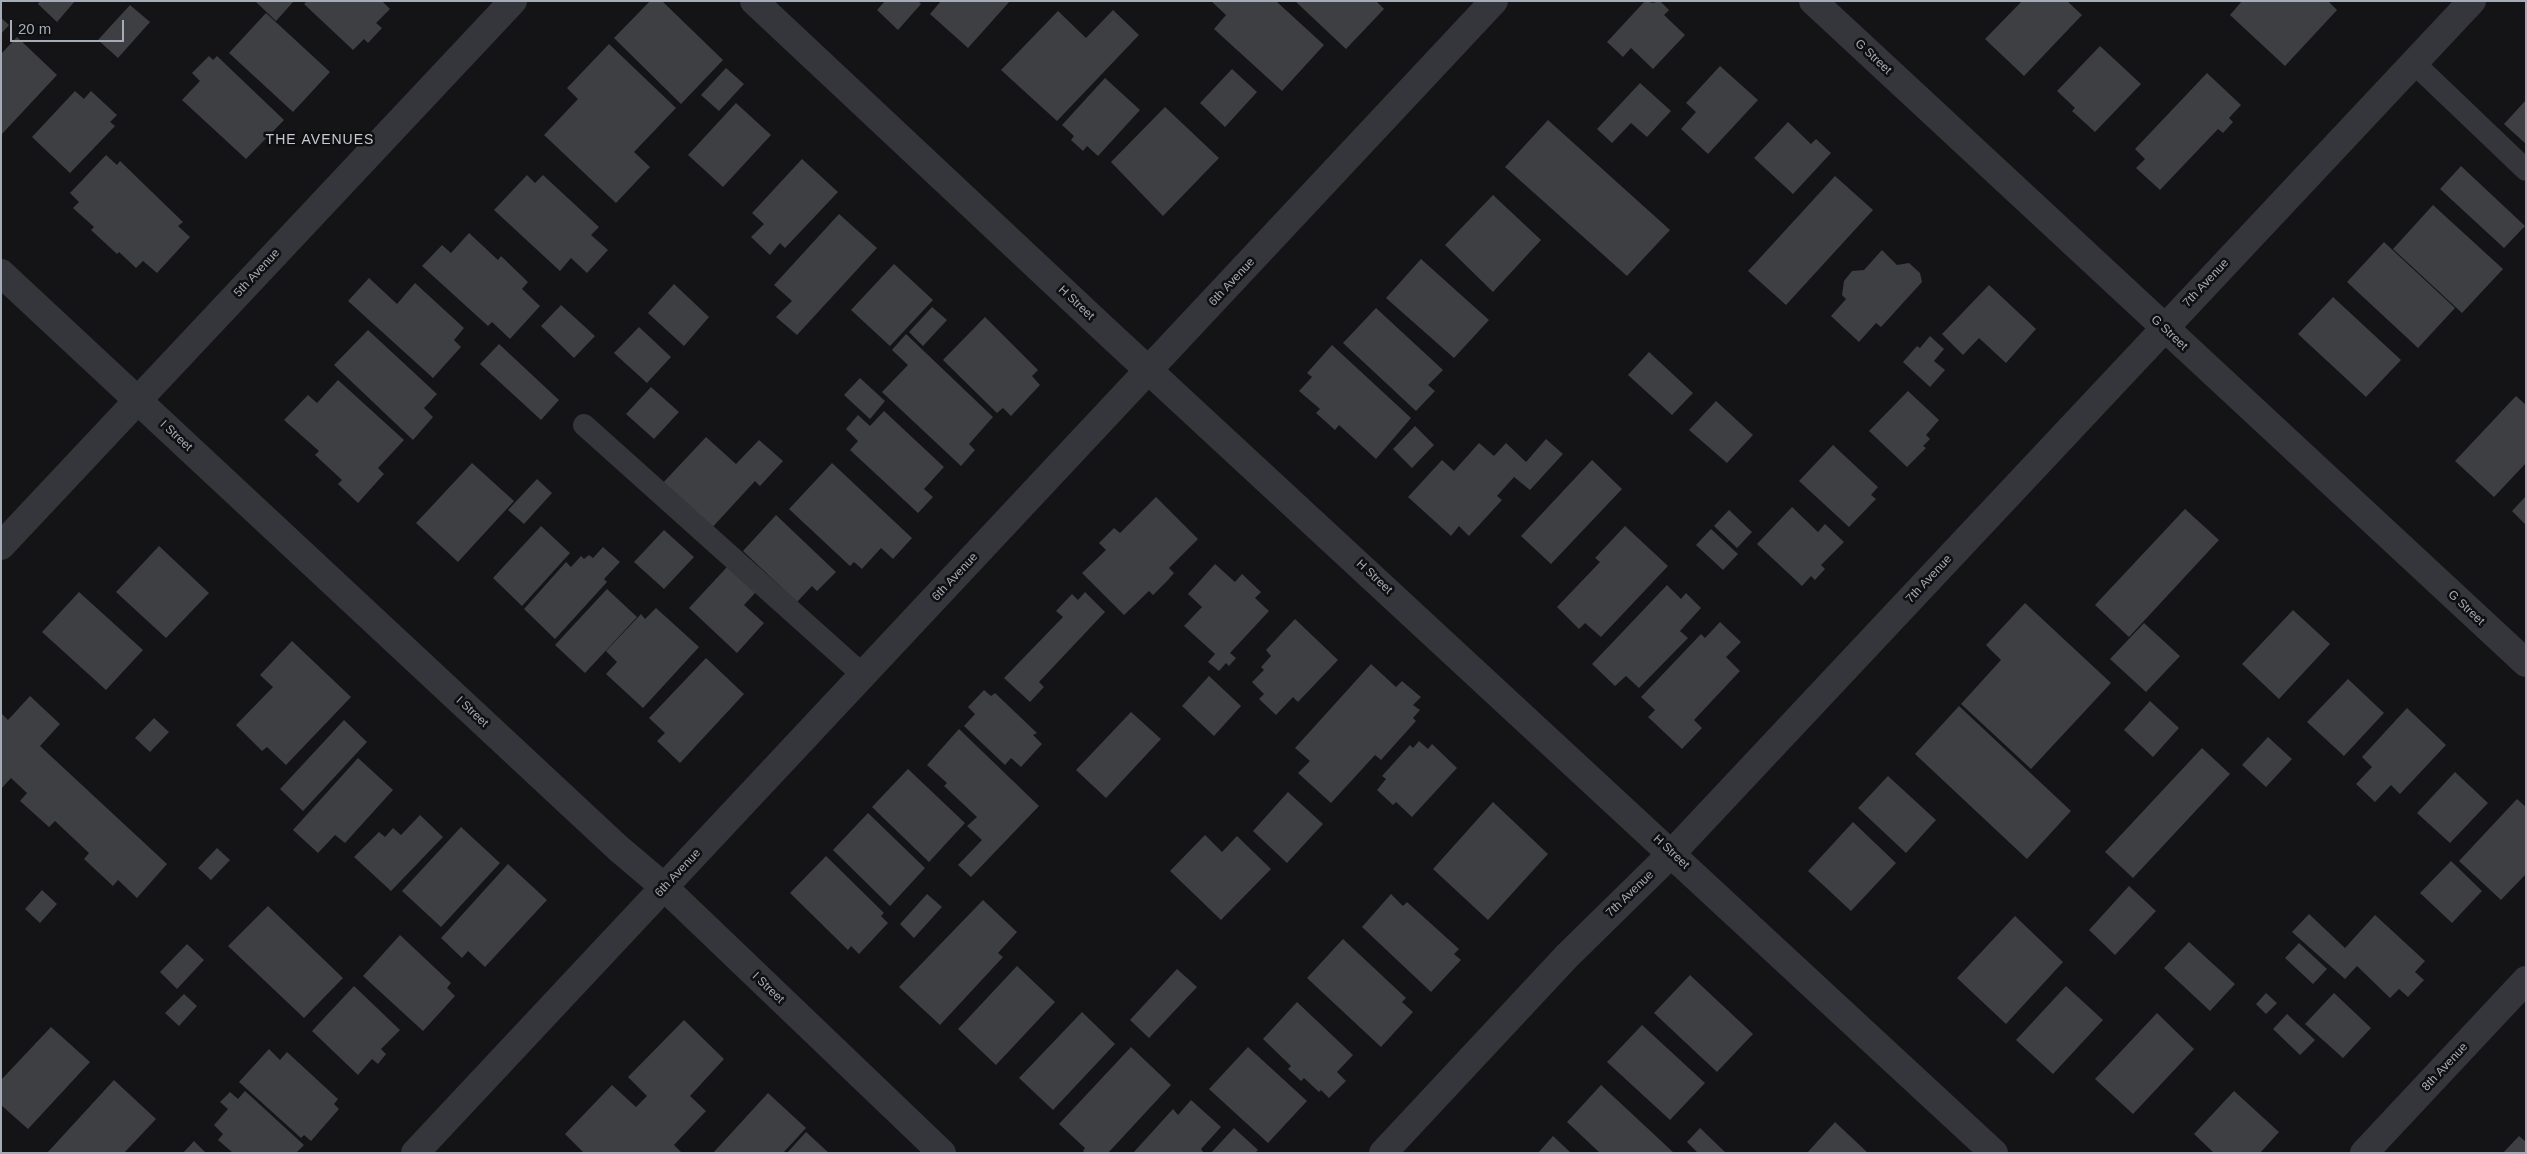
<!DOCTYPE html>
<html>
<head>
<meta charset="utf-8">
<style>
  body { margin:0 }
  #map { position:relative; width:2527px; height:1154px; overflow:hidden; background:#141416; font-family:Helvetica,sans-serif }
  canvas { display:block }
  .frame { position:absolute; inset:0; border:2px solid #a5abb7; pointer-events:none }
  .scale { position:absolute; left:10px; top:20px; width:114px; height:22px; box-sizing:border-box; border:2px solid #a5abb7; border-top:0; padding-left:6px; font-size:15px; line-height:18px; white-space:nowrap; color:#a5abb7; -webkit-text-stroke:4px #0f0f11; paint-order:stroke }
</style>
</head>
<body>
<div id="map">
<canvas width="2527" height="1154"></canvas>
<div class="frame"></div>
<div class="scale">20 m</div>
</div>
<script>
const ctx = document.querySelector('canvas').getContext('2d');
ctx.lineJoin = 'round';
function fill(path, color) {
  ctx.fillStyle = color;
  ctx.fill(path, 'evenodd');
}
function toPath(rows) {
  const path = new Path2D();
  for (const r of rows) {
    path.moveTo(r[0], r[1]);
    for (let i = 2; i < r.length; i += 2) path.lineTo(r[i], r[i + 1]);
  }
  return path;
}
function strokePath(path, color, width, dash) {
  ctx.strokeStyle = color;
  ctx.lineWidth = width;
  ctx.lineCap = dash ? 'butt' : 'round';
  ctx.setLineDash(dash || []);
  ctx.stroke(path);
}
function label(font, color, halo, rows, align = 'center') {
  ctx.font = font + ' Helvetica,sans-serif';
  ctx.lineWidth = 5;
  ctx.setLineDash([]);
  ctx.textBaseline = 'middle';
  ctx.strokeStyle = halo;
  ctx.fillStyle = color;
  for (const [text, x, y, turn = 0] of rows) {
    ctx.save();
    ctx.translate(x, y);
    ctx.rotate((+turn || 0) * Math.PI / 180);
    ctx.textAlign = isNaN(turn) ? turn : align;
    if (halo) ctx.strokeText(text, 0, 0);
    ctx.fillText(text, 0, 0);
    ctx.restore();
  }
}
fill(toPath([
  [40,1,75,1,57,22,38,4],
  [255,1,294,1,276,21],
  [307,1,382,1,390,9,376,23,382,28,368,43,364,39,353,50,304,4],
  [650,1,662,1,723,60,681,104,614,38],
  [885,1,918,1,921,4,898,30,877,10],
  [941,1,1010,1,968,48,930,14],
  [1211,1,1276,1,1324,45,1282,91,1214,29,1226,15],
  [1295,1,1376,1,1384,9,1346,49],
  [1645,1,1653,3,1660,1,1669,10,1664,15,1685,35,1653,69,1631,48,1623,57,1607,42],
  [2022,1,2067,1,2082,15,2024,76,1985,39],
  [2242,1,2328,1,2337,10,2285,66,2230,15],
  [130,5,150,22,118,58,98,40],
  [1113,10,1139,35,1057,121,1001,70,1058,11,1086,38],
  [266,13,330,72,293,112,229,53],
  [1,18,9,25,1,34],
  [17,37,57,75,1,135,1,54],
  [609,44,676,108,634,152,650,167,616,203,544,135,578,99,567,88],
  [2100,46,2141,84,2095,132,2072,111,2075,108,2057,91],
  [209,56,213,60,217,56,284,120,246,159,182,100,200,81,192,73],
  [1720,66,1758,100,1708,154,1681,129,1696,112,1686,103],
  [726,68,744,84,719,111,701,95],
  [1232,69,1257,92,1225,127,1200,103],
  [2207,73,2241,105,2229,118,2233,122,2223,133,2218,129,2160,190,2136,168,2145,159,2135,149],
  [1105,78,1140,110,1098,156,1087,146,1083,151,1071,140,1074,136,1062,125],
  [1640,83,1671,111,1647,137,1631,123,1612,143,1597,129],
  [75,91,84,99,91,91,117,115,110,122,115,126,70,173,32,137],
  [2526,100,2526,144,2504,124],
  [736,103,771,135,723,187,688,155],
  [1165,107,1219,158,1163,216,1111,162],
  [1548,120,1670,230,1627,276,1505,167],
  [1788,122,1811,144,1816,139,1831,153,1793,194,1754,158],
  [106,155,117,165,120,161,183,222,178,226,190,237,157,273,143,261,136,268,119,252,117,254,91,230,94,227,73,208,79,202,70,193],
  [802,159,838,192,785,248,780,243,770,255,751,237,764,224,752,213],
  [2461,166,2525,226,2504,248,2440,189],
  [527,175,535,183,543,175,599,227,591,235,608,250,587,273,571,258,560,271,494,210],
  [1835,176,1873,210,1786,305,1748,271],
  [1493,195,1541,240,1493,292,1445,245],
  [2433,205,2503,269,2462,313,2393,249],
  [839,214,877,248,797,335,776,317,792,301,774,285],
  [469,233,498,260,501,256,528,282,522,289,540,306,510,339,492,322,488,326,422,266,442,245,451,253],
  [2384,242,2455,308,2418,348,2347,282],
  [1882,250,1897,265,1909,263,1920,273,1922,282,1881,327,1876,323,1859,342,1831,316,1846,299,1842,295,1844,281,1852,271,1864,270],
  [1421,259,1489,320,1454,358,1386,298],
  [894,264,933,300,890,346,851,310],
  [369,278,397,304,415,283,464,328,454,340,461,347,433,378,348,301],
  [674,284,709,317,684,346,648,313],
  [1989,285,2036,329,2006,363,1979,338,1963,355,1942,334],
  [2333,297,2401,360,2366,397,2298,334],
  [561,305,595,336,574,358,541,326],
  [932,307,947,320,923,346,909,332],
  [1376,308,1443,370,1428,385,1435,391,1416,411,1343,343],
  [985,317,1038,370,1032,376,1040,385,1011,416,1003,408,997,413,943,360],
  [639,327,671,357,647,383,614,353],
  [368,330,437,394,424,408,433,417,413,440,334,365],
  [906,334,993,417,969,444,975,450,961,466,882,392,908,365,892,350],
  [1930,336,1944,349,1934,361,1945,370,1930,387,1903,362,1917,346,1920,348],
  [499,344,559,400,541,420,480,364],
  [1332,345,1411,418,1376,459,1339,425,1335,430,1316,413,1320,409,1299,391,1312,377,1307,373],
  [1649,352,1693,393,1672,415,1628,375],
  [860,378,885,401,870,419,844,395],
  [338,380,404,440,378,468,384,474,358,503,338,484,342,480,315,455,319,451,284,420,308,395,317,403],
  [651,387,679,412,654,439,626,414],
  [1908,391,1939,420,1926,435,1930,439,1923,446,1926,448,1907,467,1869,431],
  [2516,396,2526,405,2526,463,2494,497,2455,461],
  [1716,401,1753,435,1727,463,1689,430],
  [884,411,944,467,924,489,933,497,918,513,850,450,858,441,846,429,858,415,870,426],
  [1415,426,1434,445,1412,468,1393,449],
  [706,437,736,464,759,440,783,461,760,486,755,481,709,531,660,486],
  [1546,439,1563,454,1530,490,1514,477,1497,496,1502,500,1469,536,1459,526,1451,536,1408,497,1442,460,1454,471,1479,443,1494,456,1506,443,1526,462],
  [1833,445,1878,487,1871,495,1876,499,1849,527,1799,481],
  [1592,460,1622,489,1551,564,1521,536],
  [472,463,514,501,458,562,416,523],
  [832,463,912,538,893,559,881,548,862,569,854,562,850,566,789,509],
  [537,479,552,493,524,524,508,510],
  [2526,496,2526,525,2512,511],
  [1156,497,1198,539,1169,568,1174,573,1168,580,1153,595,1149,591,1124,615,1082,573,1106,550,1099,543,1114,528,1120,533],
  [1792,507,1818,532,1825,524,1844,542,1821,565,1825,569,1815,580,1811,576,1802,586,1757,544],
  [2185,509,2219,540,2129,637,2095,605],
  [1729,510,1752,532,1737,548,1714,526],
  [776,515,836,572,817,591,812,586,797,602,743,551],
  [541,526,570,553,522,606,493,578],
  [1625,526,1668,566,1601,637,1585,623,1579,629,1557,607,1600,562,1595,558],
  [1711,529,1738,554,1723,570,1696,545],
  [664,530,694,557,664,589,634,562],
  [159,546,209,593,166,638,116,592],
  [603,547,620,562,604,579,607,582,555,639,524,609,566,562,571,567,581,556,584,559,589,555,593,558],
  [1215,564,1235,582,1242,574,1261,592,1255,598,1269,611,1230,653,1236,658,1229,666,1226,663,1219,671,1208,662,1215,654,1184,626,1202,607,1188,594],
  [727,567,756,592,744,605,764,623,737,653,689,608],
  [1667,585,1681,599,1686,593,1701,608,1680,631,1688,638,1639,688,1626,676,1615,686,1592,664],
  [607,589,637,617,585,673,555,645],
  [79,592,143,650,106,690,42,632],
  [1085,592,1105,612,1039,682,1044,687,1030,702,1004,678,1063,617,1056,611,1072,594,1078,600],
  [2025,603,2111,683,2031,769,1961,704,2001,660,1986,645],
  [656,608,699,647,643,708,606,674,617,662,606,651,641,614,645,619],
  [2293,610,2330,644,2279,699,2242,664],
  [1295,619,1338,660,1298,702,1293,697,1276,715,1259,699,1264,694,1252,682,1264,670,1261,667,1271,656,1266,650],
  [1720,622,1741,642,1726,657,1740,671,1694,720,1702,728,1682,749,1648,717,1655,710,1641,697,1701,634,1705,638],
  [2144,623,2180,656,2146,692,2110,659],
  [292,641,351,697,286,765,267,747,262,751,236,725,273,687,260,675],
  [706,658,744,694,680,763,657,741,665,733,649,718],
  [1371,664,1396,687,1402,681,1421,697,1413,705,1420,710,1413,718,1416,721,1381,760,1375,755,1331,803,1298,773,1310,761,1295,748],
  [1209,676,1241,706,1214,736,1182,706],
  [2348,679,2384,713,2344,756,2307,722],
  [984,690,991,696,995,693,1037,733,1033,735,1042,744,1021,767,1011,758,1005,765,964,726,975,714,968,707],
  [30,696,60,724,40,746,167,864,137,898,118,880,113,886,84,859,89,853,55,821,49,827,20,801,27,793,11,778,1,789,1,713,8,720],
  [2150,701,2179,728,2153,757,2124,730],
  [1959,706,2071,811,2027,859,1915,754],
  [2407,708,2446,745,2400,794,2391,785,2375,802,2356,784,2372,767,2362,757],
  [1131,712,1161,739,1106,798,1076,770],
  [154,718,169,732,150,752,135,738],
  [344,720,367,742,303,811,280,789],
  [959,729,1039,806,971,877,958,865,982,840,967,826,977,817,944,786,947,783,927,765],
  [2268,737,2292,759,2266,787,2242,765],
  [1419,741,1428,749,1432,744,1457,768,1412,817,1396,802,1393,805,1377,790,1386,779,1382,776,1410,745,1413,748],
  [2202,748,2230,774,2133,878,2105,852],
  [358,758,393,790,345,843,335,835,318,853,293,830],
  [908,769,965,823,929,862,872,807],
  [2455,772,2488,803,2450,843,2417,813],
  [1888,776,1936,820,1906,853,1858,808],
  [1288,792,1323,824,1287,863,1253,831],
  [2517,799,2526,807,2526,874,2501,900,2459,861],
  [1493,802,1548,854,1488,920,1433,869],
  [868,813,925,868,890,906,833,850],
  [420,815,443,837,391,891,354,857,379,832,385,837,393,828,401,835],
  [1853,822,1896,863,1851,911,1808,871],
  [461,827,500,863,441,927,402,891],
  [1205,835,1222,852,1237,836,1271,869,1221,920,1170,871],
  [217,848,230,860,211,880,198,868],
  [826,856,884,913,881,916,888,923,859,954,851,946,848,950,790,893],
  [2451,861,2482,891,2452,923,2420,893],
  [508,864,547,900,485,967,468,951,462,958,441,938],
  [2129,886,2156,911,2115,955,2089,930],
  [42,890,57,904,40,923,25,909],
  [927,894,942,907,914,938,900,924],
  [1391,894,1403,906,1407,902,1459,949,1454,954,1461,960,1431,992,1362,927],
  [983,900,1017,932,998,953,1003,957,940,1025,899,987],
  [268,906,343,978,304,1018,228,946],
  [2309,914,2345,948,2375,915,2425,961,2415,972,2424,980,2408,997,2399,989,2390,998,2357,966,2345,979,2292,932],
  [2015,916,2063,962,2006,1024,1957,978],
  [400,935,451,983,447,988,455,996,423,1031,363,976],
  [1343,939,1406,998,1402,1002,1413,1012,1381,1047,1307,978],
  [2189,942,2235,984,2210,1011,2164,968],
  [2299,943,2327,969,2313,984,2285,958],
  [187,944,204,960,177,989,160,972],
  [1017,966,1055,1002,996,1065,958,1029],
  [1177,969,1197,987,1149,1038,1130,1020],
  [1690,975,1753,1034,1717,1072,1654,1013],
  [354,986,400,1030,381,1049,386,1054,378,1064,372,1059,358,1075,312,1031],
  [2066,986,2103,1020,2053,1074,2016,1040],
  [2266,993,2277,1003,2266,1014,2256,1004],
  [2334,993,2371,1028,2343,1058,2305,1024],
  [184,994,197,1006,179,1026,165,1013],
  [1297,1002,1353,1055,1337,1072,1346,1081,1329,1098,1321,1090,1319,1092,1304,1078,1301,1081,1288,1069,1291,1066,1263,1039],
  [1082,1012,1115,1044,1053,1110,1019,1078],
  [2157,1013,2194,1049,2133,1114,2095,1079],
  [2287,1014,2315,1040,2300,1055,2273,1029],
  [684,1020,724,1059,690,1096,706,1111,674,1145,682,1153,584,1153,565,1134,612,1085,636,1107,647,1096,628,1077],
  [1642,1025,1705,1083,1670,1120,1607,1062],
  [51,1027,90,1062,28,1129,1,1105,1,1080],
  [1131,1047,1171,1085,1108,1153,1085,1153,1083,1151,1085,1148,1059,1124],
  [1248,1047,1307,1101,1268,1143,1209,1089],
  [269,1049,280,1060,287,1052,338,1099,334,1104,339,1109,311,1141,304,1135,301,1138,239,1082],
  [114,1080,156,1119,124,1153,47,1153],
  [1601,1085,1674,1153,1600,1153,1567,1122],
  [245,1091,304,1145,296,1153,233,1153,218,1140,223,1134,214,1125,228,1109,220,1102,230,1092,238,1099],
  [2234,1091,2279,1132,2260,1153,2214,1153,2194,1134],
  [768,1093,806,1128,783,1153,713,1153],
  [1191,1100,1221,1127,1201,1149,1204,1153,1133,1153,1173,1109,1178,1115],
  [1835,1122,1868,1153,1807,1153],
  [1234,1128,1258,1150,1255,1153,1211,1153],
  [1700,1128,1726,1153,1698,1153,1687,1142],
  [806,1132,829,1153,787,1153],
  [1553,1136,1571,1153,1538,1153],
  [2519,1136,2526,1142,2526,1153,2503,1153],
  [194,1141,206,1153,183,1153]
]), '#3e3f43');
strokePath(toPath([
  [2415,64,2526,170],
  [584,425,863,675]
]), '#35363c', 22);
strokePath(toPath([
  [754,1,1106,331,1994,1153],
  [1813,1,2526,663],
  [1,546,513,1],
  [415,1153,1494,1],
  [1383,1153,1567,956,1672,853,2472,1],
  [2364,1153,2526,980]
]), '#35363c', 28);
strokePath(toPath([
  [1,273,618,848,664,887,942,1153]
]), '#35363c', 28);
label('12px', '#a5abb7', '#0f0f11', [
  ["G Street",1873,57,43],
  ["5th Avenue",257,273,-47],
  ["6th Avenue",1232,282,-47],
  ["7th Avenue",2206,283,-47],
  ["H Street",1076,303,43],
  ["G Street",2169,333,43],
  ["I Street",176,436,43],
  ["6th Avenue",955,577,-47],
  ["H Street",1374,577,43],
  ["7th Avenue",1929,579,-47],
  ["G Street",2466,608,43],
  ["I Street",472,712,43],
  ["H Street",1671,852,43],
  ["6th Avenue",678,873,-47],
  ["7th Avenue",1630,894,-44],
  ["I Street",768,988,44],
  ["8th Avenue",2445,1067,-47]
]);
ctx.letterSpacing = '1px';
label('14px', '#c7cad3', '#0f0f11', [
  ["THE AVENUES",320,140]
]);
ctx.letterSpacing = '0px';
</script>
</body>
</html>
